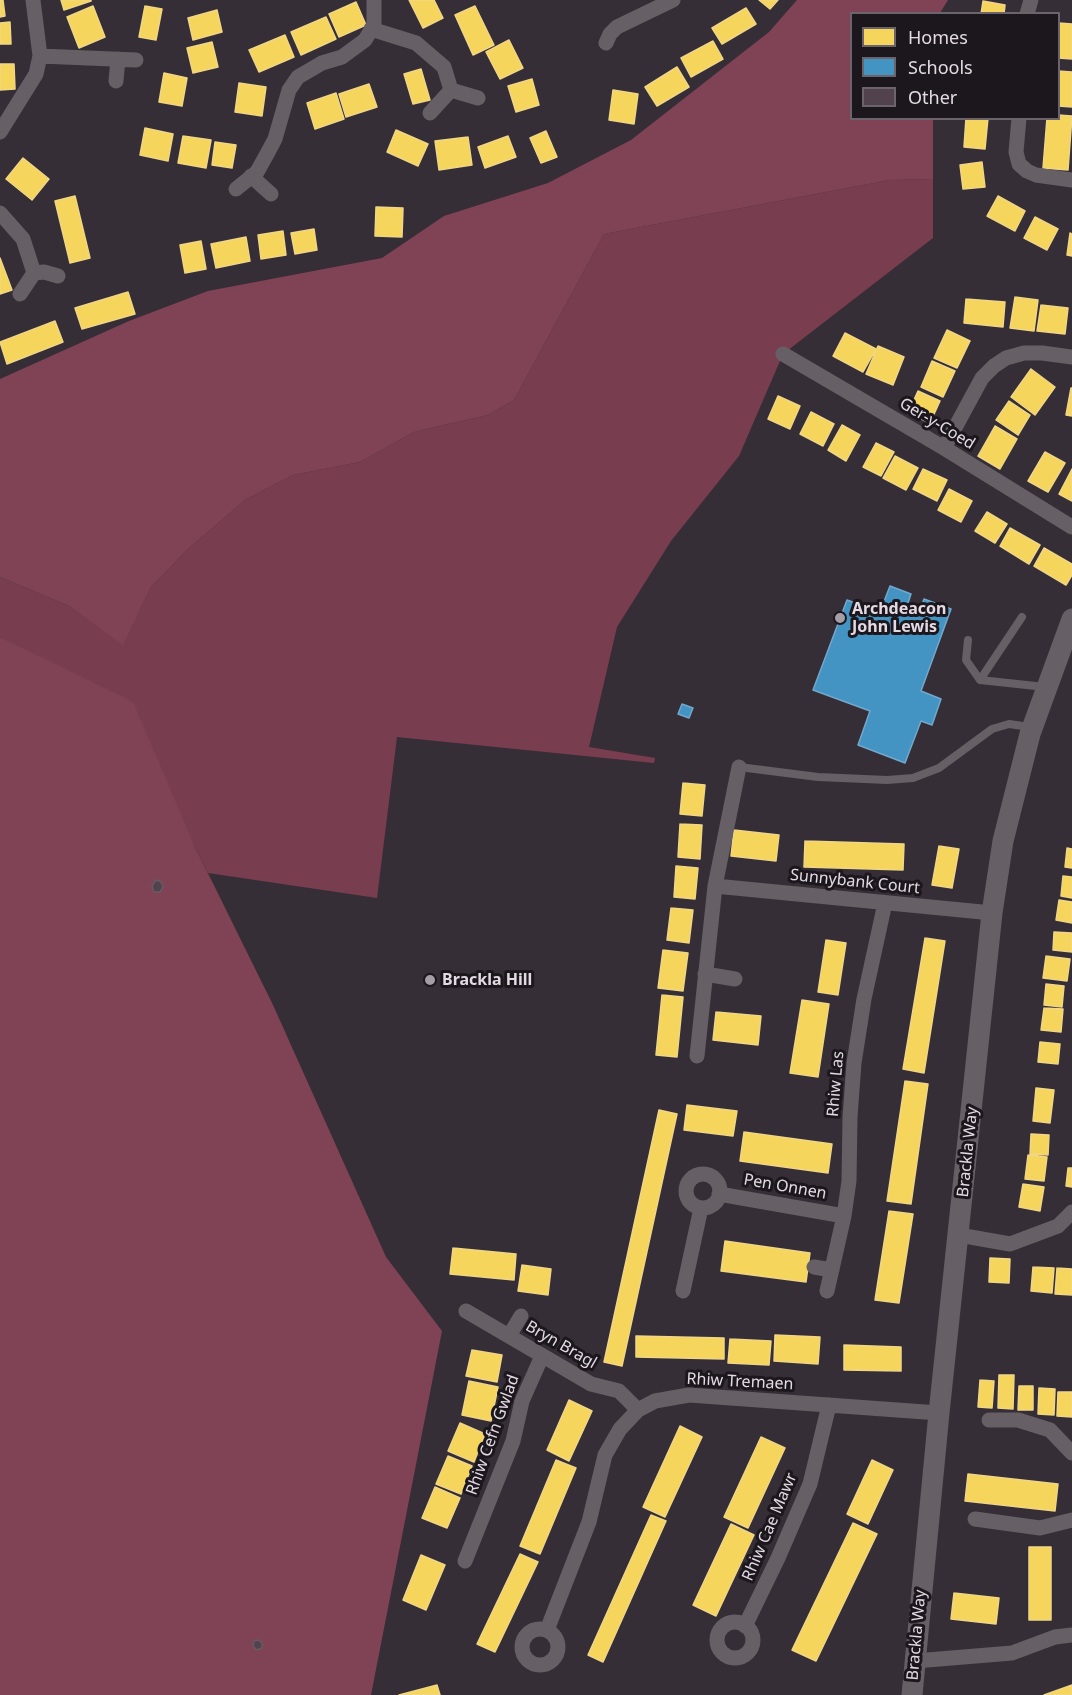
<!DOCTYPE html>
<html>
<head>
<meta charset="utf-8">
<style>
  body { margin:0 }
  #map { position:relative; width:1072px; height:1695px; overflow:hidden; background:#362e36; font-family:"Noto Sans",sans-serif }
  canvas { display:block }
  .legend { position:absolute; left:850px; top:12px; width:210px; height:108px; box-sizing:border-box; background:#1c161d; border:2px solid #6c646d; margin:0; padding:8px 10px; list-style:none; font-size:18px; color:#e3dae4 }
  .legend li { display:flex; align-items:center; gap:12px; height:30px }
  .legend b { width:30px; border:2px solid #6c646d }
</style>
</head>
<body>
<div id="map">
<canvas width="1072" height="1695"></canvas>
<ul class="legend">
<li><b style="height:16px;background:#f6d55c"></b>Homes</li>
<li><b style="height:16px;background:#4393c3"></b>Schools</li>
<li><b style="height:16px;background:#51424d"></b>Other</li>
</ul>
</div>
<script>
const ctx = document.querySelector('canvas').getContext('2d');
ctx.lineJoin = 'round';
function fill(path, color) {
  ctx.fillStyle = color;
  ctx.fill(path, 'evenodd');
}
function toPath(rows) {
  const path = new Path2D();
  for (const r of rows) {
    if (r.length === 3) {
      path.moveTo(r[0] + r[2], r[1]);
      path.arc(r[0], r[1], r[2], 0, 2 * Math.PI);
      continue;
    }
    path.moveTo(r[0], r[1]);
    for (let i = 2; i < r.length; i += 2) path.lineTo(r[i], r[i + 1]);
  }
  return path;
}
function strokePath(path, color, width, dash) {
  ctx.strokeStyle = color;
  ctx.lineWidth = width;
  ctx.lineCap = dash ? 'butt' : 'round';
  ctx.setLineDash(dash || []);
  ctx.stroke(path);
}
function label(font, color, halo, rows, align = 'center') {
  ctx.font = font + ' "Noto Sans",sans-serif';
  ctx.lineWidth = 6;
  ctx.setLineDash([]);
  ctx.textBaseline = 'middle';
  ctx.strokeStyle = halo;
  ctx.fillStyle = color;
  for (const [text, x, y, turn = 0] of rows) {
    ctx.save();
    ctx.translate(x, y);
    ctx.rotate((+turn || 0) * Math.PI / 180);
    ctx.textAlign = isNaN(turn) ? turn : align;
    if (halo) ctx.strokeText(text, 0, 0);
    ctx.fillText(text, 0, 0);
    ctx.restore();
  }
}
fill(toPath([
  [933,179,933,238,783,354,739,456,671,541,617,627,589,747,655,758,654,763,397,737,377,898,208,873,194,845,80,678,0,637,0,577,69,606,123,644,151,587,188,549,245,500,293,475,360,462,414,432,488,415,514,400,604,234,890,180]
]), '#783e4f');
fill(toPath([
  [797,0,948,0,940,13,852,14,852,118,933,119,933,179,890,180,604,234,514,400,488,415,414,432,360,462,293,475,245,500,188,549,151,587,123,645,69,606,0,577,0,379,129,321,208,291,382,258,444,216,548,183,631,140,769,32],
  [0,637,133,702,194,845,273,1005,386,1257,442,1331,371,1695,0,1695]
]), '#804355');
const homes = toPath([
  [0,0,3,0,5,16,0,17,0,0],
  [61,0,91,0,91,1,64,10,61,0],
  [409,0,434,0,443,18,423,28,409,0],
  [759,0,778,0,770,9,759,0],
  [983,1,1005,5,1004,14,981,14,983,1],
  [356,2,366,25,339,37,329,14,356,2],
  [93,6,105,37,79,48,67,17,93,6],
  [145,6,162,9,156,40,139,37,145,6],
  [475,6,494,45,473,55,455,15,475,6],
  [746,8,756,24,722,44,712,28,746,8],
  [217,10,222,32,193,40,188,18,217,10],
  [326,17,336,39,301,55,291,32,326,17],
  [10,22,11,44,0,44,0,23,10,22],
  [1059,23,1072,24,1072,59,1058,58,1059,23],
  [285,35,294,57,259,72,249,50,285,35],
  [509,40,523,68,500,79,486,52,509,40],
  [713,41,723,59,691,77,681,58,713,41],
  [212,42,218,67,193,73,187,48,212,42],
  [0,64,14,64,15,89,0,90,0,64],
  [677,67,689,87,657,106,645,87,677,67],
  [421,69,430,100,413,104,404,74,421,69],
  [1058,71,1072,72,1072,107,1058,106,1058,71],
  [164,73,187,78,182,106,159,102,164,73],
  [532,79,539,105,516,112,508,86,532,79],
  [239,83,266,87,262,116,235,112,239,83],
  [369,84,377,107,346,117,339,94,369,84],
  [613,90,638,94,634,124,609,120,613,90],
  [336,93,344,119,315,129,307,103,336,93],
  [1058,115,1072,116,1068,170,1043,168,1047,118,1058,118,1058,115],
  [966,118,988,118,985,149,964,147,966,118],
  [145,128,173,134,168,161,140,155,145,128],
  [396,130,428,144,418,166,387,152,396,130],
  [546,131,557,157,541,163,530,138,546,131],
  [183,136,211,140,206,168,178,163,183,136],
  [508,136,516,157,485,168,478,147,508,136],
  [468,137,472,165,439,170,435,141,468,137],
  [215,142,236,145,232,168,212,165,215,142],
  [23,158,49,179,32,200,6,179,23,158],
  [982,162,985,187,963,189,960,165,982,162],
  [75,196,90,258,70,263,55,201,75,196],
  [998,196,1025,211,1015,231,987,216,998,196],
  [376,207,403,208,402,237,375,236,376,207],
  [1035,217,1058,229,1047,250,1024,238,1035,217],
  [314,229,317,250,295,254,291,233,314,229],
  [283,231,286,255,261,259,258,235,283,231],
  [1070,233,1072,234,1072,256,1067,255,1070,233],
  [246,237,250,261,216,268,211,244,246,237],
  [201,241,206,269,185,273,180,245,201,241],
  [0,258,12,290,0,294,0,258],
  [128,292,135,314,82,329,75,308,128,292],
  [1015,297,1038,300,1034,331,1010,328,1015,297],
  [966,299,1005,302,1003,327,964,323,966,299],
  [1041,305,1068,308,1065,334,1037,331,1041,305],
  [55,321,63,342,7,364,0,342,55,321],
  [947,330,970,341,957,368,934,358,947,330],
  [845,333,876,349,863,372,833,356,845,333],
  [878,346,904,357,893,385,866,374,878,346],
  [932,361,955,371,943,397,921,387,932,361],
  [1031,369,1055,387,1035,415,1011,397,1031,369],
  [1071,388,1072,388,1072,416,1066,415,1071,388],
  [918,391,940,401,930,423,908,413,918,391],
  [778,396,800,406,790,429,768,419,778,396],
  [1009,401,1030,415,1018,435,996,420,1009,401],
  [811,412,834,424,823,446,800,434,811,412],
  [842,425,860,435,846,461,828,450,842,425],
  [995,426,1017,439,1000,469,978,456,995,426],
  [876,443,894,452,881,476,863,467,876,443],
  [1045,452,1065,463,1048,492,1028,481,1045,452],
  [895,456,918,468,906,490,883,478,895,456],
  [923,469,947,480,937,501,913,489,923,469],
  [1072,469,1072,501,1059,494,1072,469],
  [949,489,972,501,961,522,938,510,949,489],
  [987,512,1007,524,995,543,975,531,987,512],
  [1010,528,1040,545,1029,564,1000,546,1010,528],
  [1044,548,1072,564,1072,575,1066,585,1034,566,1044,548],
  [683,783,705,785,702,816,680,814,683,783],
  [680,824,702,825,700,859,678,857,680,824],
  [734,830,779,835,776,861,731,856,734,830],
  [805,841,904,844,903,870,804,867,805,841],
  [939,846,959,849,952,888,932,885,939,846],
  [1067,848,1072,849,1072,868,1065,867,1067,848],
  [676,866,698,868,695,899,674,897,676,866],
  [1063,876,1072,877,1072,898,1061,896,1063,876],
  [1059,900,1072,902,1072,923,1056,920,1059,900],
  [671,908,693,910,689,943,667,940,671,908],
  [1054,932,1072,933,1072,952,1053,950,1054,932],
  [925,938,945,941,924,1073,903,1069,925,938],
  [826,940,846,943,838,995,818,992,826,940],
  [663,950,688,953,683,991,658,988,663,950],
  [1046,956,1070,959,1067,981,1043,978,1046,956],
  [1046,984,1064,986,1062,1007,1044,1005,1046,984],
  [662,995,683,997,677,1057,656,1055,662,995],
  [802,1000,829,1004,818,1077,790,1073,802,1000],
  [1044,1008,1063,1009,1061,1032,1041,1030,1044,1008],
  [716,1012,761,1016,758,1045,713,1040,716,1012],
  [1040,1042,1060,1044,1058,1064,1038,1062,1040,1042],
  [905,1081,928,1084,911,1204,887,1201,905,1081],
  [1036,1088,1054,1090,1050,1123,1033,1121,1036,1088],
  [687,1105,737,1111,733,1136,684,1130,687,1105],
  [659,1110,677,1114,622,1366,604,1362,659,1110],
  [744,1132,832,1144,828,1173,740,1161,744,1132],
  [1031,1134,1049,1135,1048,1155,1030,1154,1031,1134],
  [1028,1155,1047,1157,1044,1181,1025,1179,1028,1155],
  [1068,1168,1072,1168,1072,1187,1066,1186,1068,1168],
  [1023,1184,1044,1187,1040,1211,1019,1207,1023,1184],
  [889,1211,913,1214,899,1303,875,1300,889,1211],
  [725,1241,810,1253,806,1282,721,1271,725,1241],
  [453,1248,516,1254,514,1280,450,1274,453,1248],
  [990,1258,1010,1259,1009,1283,989,1282,990,1258],
  [522,1265,551,1269,548,1295,518,1291,522,1265],
  [1033,1267,1054,1268,1052,1293,1031,1291,1033,1267],
  [1057,1268,1072,1269,1072,1295,1055,1294,1057,1268],
  [775,1335,820,1337,818,1364,774,1361,775,1335],
  [636,1336,724,1338,724,1359,636,1357,636,1336],
  [730,1339,771,1341,769,1365,728,1363,730,1339],
  [844,1345,901,1347,901,1371,844,1370,844,1345],
  [472,1350,502,1355,497,1382,466,1376,472,1350],
  [999,1375,1014,1375,1013,1409,998,1408,999,1375],
  [980,1380,994,1381,992,1408,978,1407,980,1380],
  [469,1381,498,1387,491,1421,462,1415,469,1381],
  [1019,1386,1033,1386,1033,1410,1018,1410,1019,1386],
  [1039,1388,1055,1389,1054,1415,1038,1414,1039,1388],
  [1058,1392,1072,1392,1072,1417,1057,1416,1058,1392],
  [569,1400,592,1411,569,1461,547,1450,569,1400],
  [460,1423,485,1434,474,1462,448,1451,460,1423],
  [680,1426,702,1437,665,1517,643,1507,680,1426],
  [761,1437,785,1448,748,1528,724,1517,761,1437],
  [448,1456,472,1466,461,1494,436,1484,448,1456],
  [556,1460,576,1468,540,1554,520,1546,556,1460],
  [872,1460,893,1470,868,1524,847,1514,872,1460],
  [968,1474,1058,1484,1055,1511,965,1501,968,1474],
  [435,1487,460,1498,447,1528,422,1518,435,1487],
  [651,1515,666,1521,603,1662,588,1655,651,1515],
  [853,1523,877,1534,816,1661,792,1650,853,1523],
  [731,1524,754,1535,716,1616,693,1605,731,1524],
  [1029,1547,1051,1547,1051,1620,1029,1620,1029,1547],
  [520,1554,538,1562,495,1652,477,1644,520,1554],
  [421,1555,445,1565,426,1610,403,1600,421,1555],
  [954,1593,999,1598,996,1624,951,1619,954,1593],
  [437,1685,440,1695,399,1695,437,1685],
  [1072,1685,1072,1695,1044,1695,1072,1685]
]);
fill(homes, '#f6d55c');
strokePath(homes, '#f0d685', 1.5);
const schools = toPath([
  [890,586,911,594,907,606,920,610,924,599,951,609,921,691,941,699,932,725,921,721,905,763,858,745,870,711,813,690,847,600,880,612,890,586],
  [682,704,693,708,689,718,678,714,682,704]
]);
fill(schools, '#4393c3');
strokePath(schools, '#73a8cd', 1.5);
const building = toPath([
  [156,880,161,882,163,887,160,892,154,892,152,886,156,880],
  [258,1640,262,1643,262,1648,257,1650,253,1646,254,1641,258,1640]
]);
fill(building, '#51424d');
strokePath(building, '#645c61', 1.5);
strokePath(toPath([
  [968,640,966,660,980,680,1045,687],
  [980,680,1022,617],
  [739,767,818,777,887,780,913,778,939,768,992,729,1009,724,1030,727]
]), '#665f66', 8);
strokePath(toPath([
  [1027,14,1031,0],
  [371,29,416,43,444,67,451,90,478,98],
  [606,43,610,34,617,27,673,0],
  [40,56,136,60],
  [116,81,118,59],
  [430,113,451,90],
  [1019,118,1016,152,1019,164,1027,171,1036,175,1072,180],
  [0,132,36,74,40,56,33,0],
  [251,176,271,194],
  [236,189,257,172,267,154,275,139,289,90,298,77,322,63,342,57,365,40,374,25,374,0],
  [0,213,23,239,34,273,44,272,58,276],
  [20,294,34,273],
  [783,354,944,448,1072,527],
  [944,448,982,378,994,366,1006,358,1024,353,1042,353,1072,357],
  [715,886,992,913],
  [705,974,735,979],
  [697,1056,715,886,739,767],
  [703,1191,17],
  [719,1194,844,1216],
  [959,1235,1010,1244,1058,1226,1072,1212],
  [814,1267,832,1270],
  [683,1291,701,1208],
  [827,1291,844,1216,849,1181,850,1117,854,1063,864,999,885,903],
  [466,1311,591,1384,619,1391,638,1410],
  [509,1336,521,1316],
  [989,1420,1018,1420,1050,1430,1072,1453],
  [975,1519,1040,1528,1072,1520],
  [465,1561,513,1441,522,1401,542,1356],
  [735,1640,18],
  [745,1626,778,1558,810,1484,829,1405],
  [540,1647,18],
  [547,1630,589,1522,605,1455,620,1429,638,1410,655,1401,689,1395,939,1413],
  [915,1661,1012,1653,1055,1637,1072,1635]
]), '#665f66', 15);
strokePath(toPath([
  [912,1695,939,1413,992,913,1003,841,1030,734,1072,619]
]), '#665f66', 21);
for (const [x, y, r, color] of [
  [840,618,6,"#a69ea7"],
  [430,980,6,"#a69ea7"]
]) {
  const dot = new Path2D();
  dot.arc(x, y, r, 0, 2 * Math.PI);
  ctx.fillStyle = color;
  ctx.fill(dot);
  strokePath(dot, '#1c161d', 2);
}
label('16px', '#e3dae4', '#1c161d', [
  ["Ger-y-Coed",937,424,31],
  ["Sunnybank Court",855,882,6],
  ["Rhiw Las",836,1084,-85],
  ["Brackla Way",968,1152,-84],
  ["Pen Onnen",785,1187,10],
  ["Bryn Bragl",561,1345,30],
  ["Rhiw Tremaen",740,1382,3],
  ["Rhiw Cefn Gwlad",493,1435,-70],
  ["Rhiw Cae Mawr",770,1527,-67],
  ["Brackla Way",917,1635,-85]
]);
label('bold 16px', '#e3dae4', '#1c161d', [
  ["Archdeacon",852,609],
  ["John Lewis",852,627],
  ["Brackla Hill",442,980]
], 'left');
</script>
</body>
</html>
